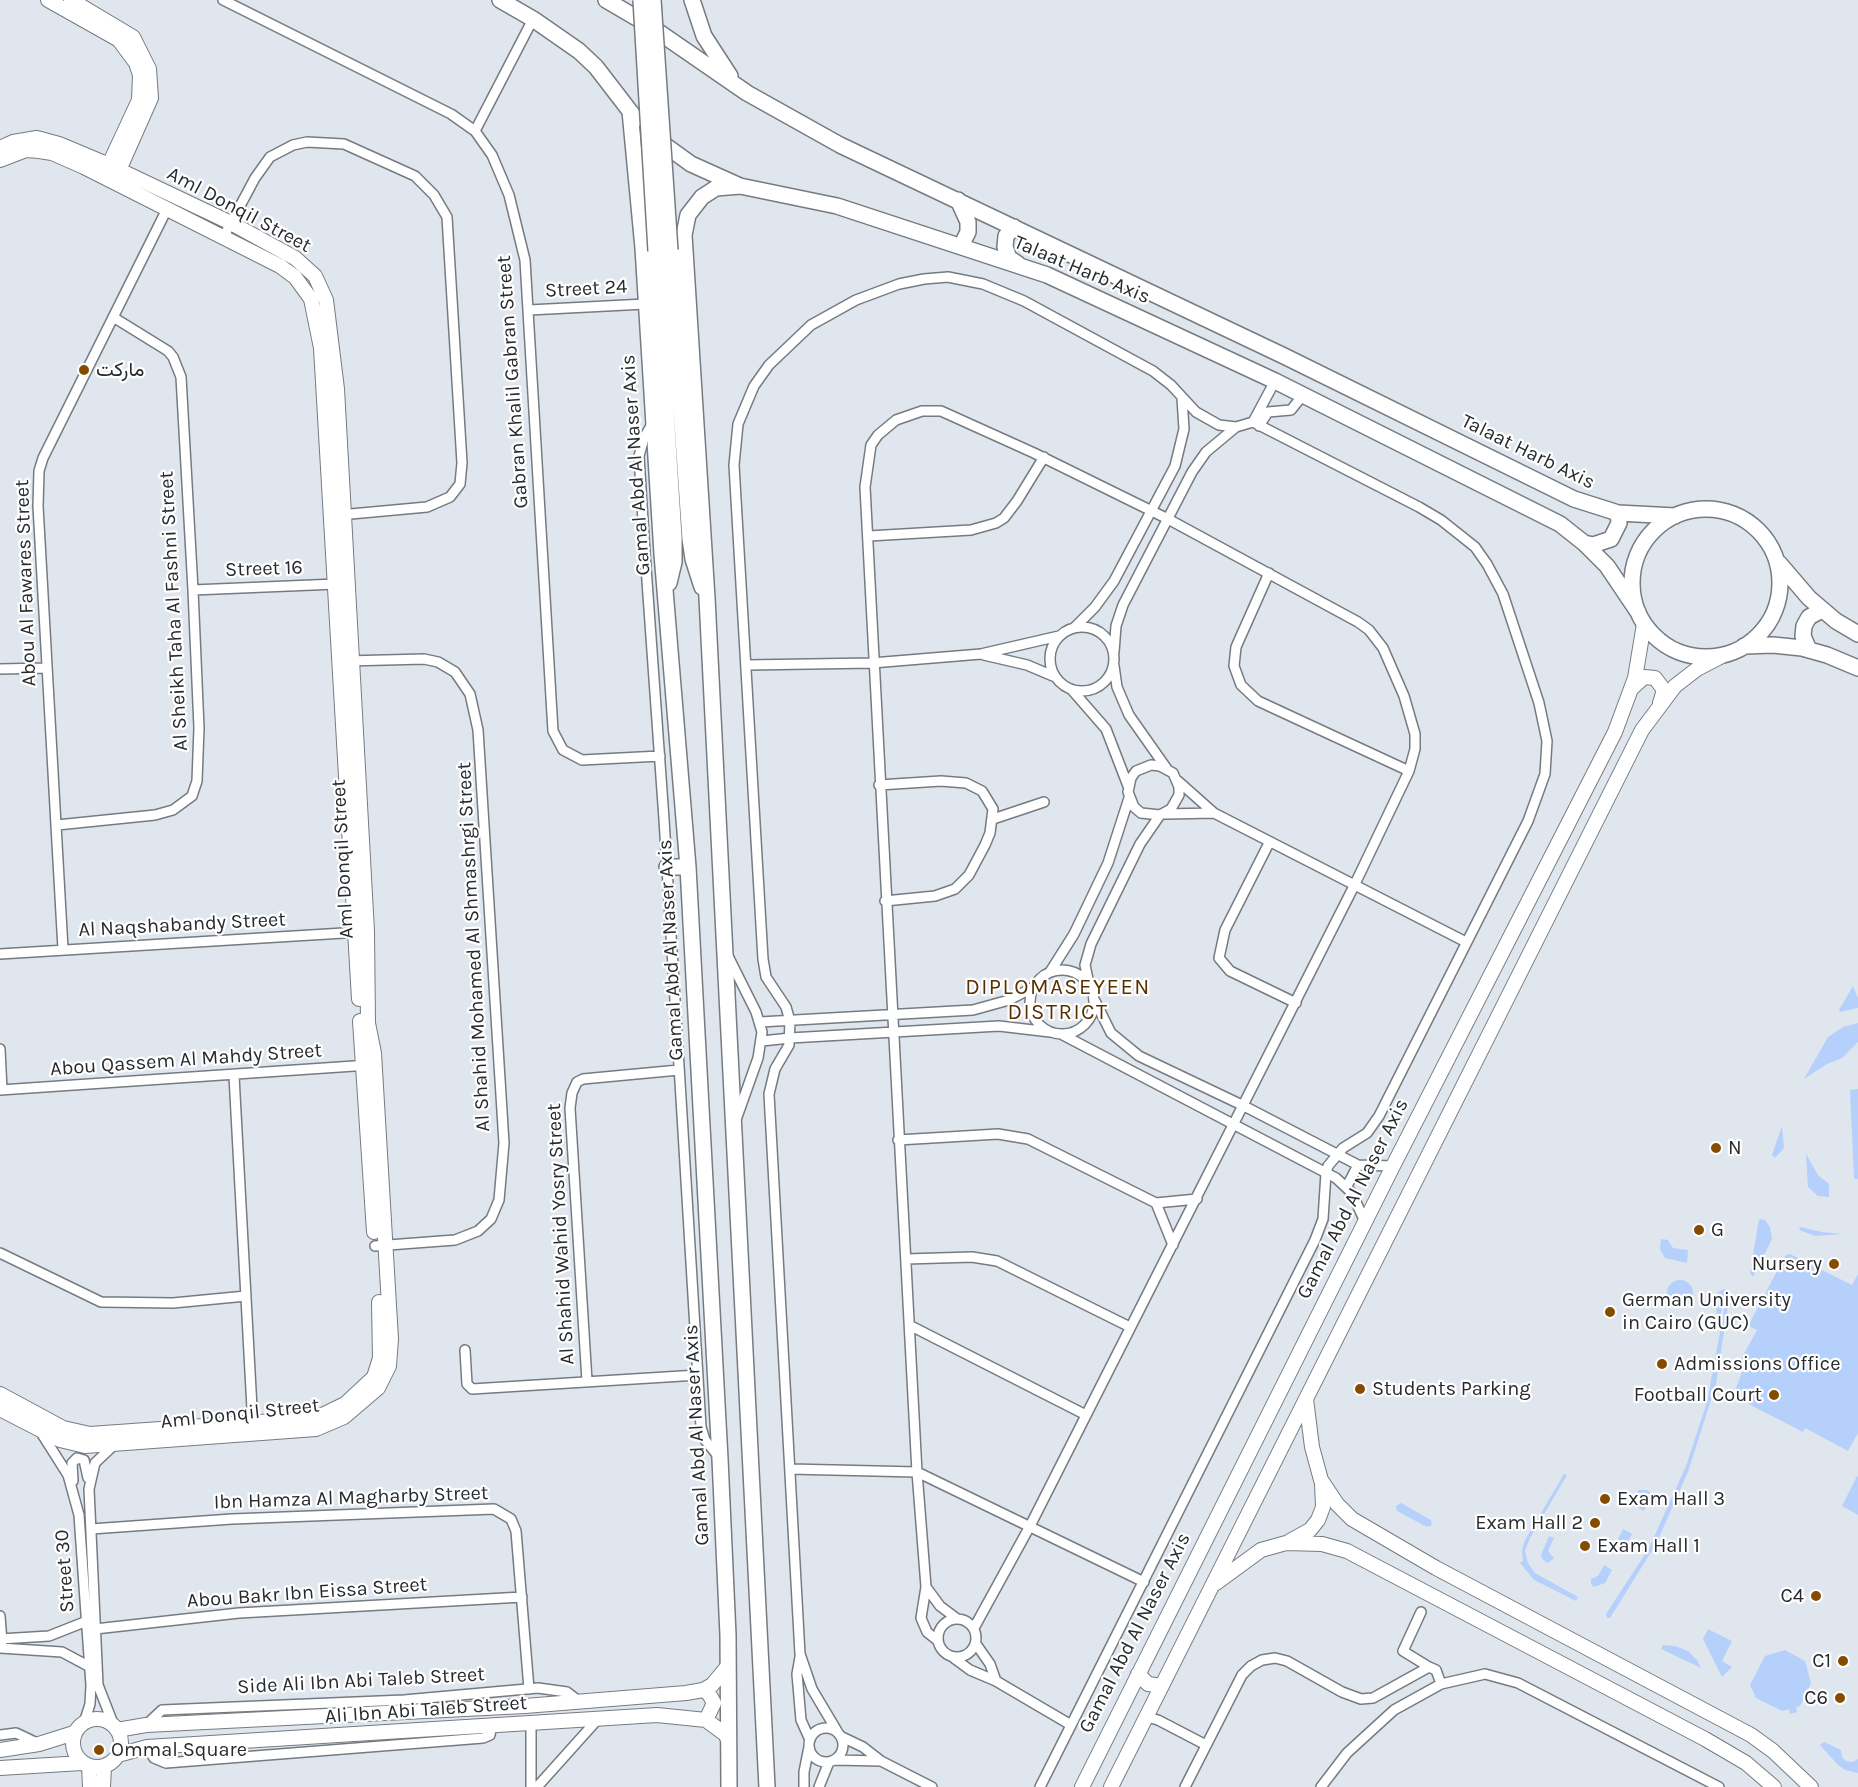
<!DOCTYPE html>
<html>
<head>
<meta charset="utf-8">
<style>
  body { margin:0 }
  canvas { display:block; background:#e0e6ee }
</style>
</head>
<body>
<canvas width="1858" height="1787"></canvas>
<script>
const ctx = document.querySelector('canvas').getContext('2d');
ctx.lineJoin = 'round';
function fill(path, color) {
  ctx.fillStyle = color;
  ctx.fill(path, 'evenodd');
}
function toPath(rows) {
  const path = new Path2D();
  for (const r of rows) {
    if (r.length === 3) {
      path.moveTo(r[0] + r[2], r[1]);
      path.arc(r[0], r[1], r[2], 0, 2 * Math.PI);
      continue;
    }
    path.moveTo(r[0], r[1]);
    for (let i = 2; i < r.length; i += 2) path.lineTo(r[i], r[i + 1]);
  }
  return path;
}
function strokePath(path, color, width, dash) {
  ctx.strokeStyle = color;
  ctx.lineWidth = width;
  ctx.lineCap = dash ? 'butt' : 'round';
  ctx.setLineDash(dash || []);
  ctx.stroke(path);
}
function label(font, color, halo, rows, align = 'center') {
  ctx.font = font + ' Karla,Vazirmatn,sans-serif';
  ctx.lineWidth = 4.5;
  ctx.setLineDash([]);
  ctx.textBaseline = 'middle';
  ctx.strokeStyle = halo;
  ctx.fillStyle = color;
  for (const [text, x, y, turn = 0] of rows) {
    ctx.save();
    ctx.translate(x, y);
    ctx.rotate((+turn || 0) * Math.PI / 180);
    ctx.textAlign = isNaN(turn) ? turn : align;
    if (halo) ctx.strokeText(text, 0, 0);
    ctx.fillText(text, 0, 0);
    ctx.restore();
  }
}
fill(toPath([
  [1853,986,1858,998,1858,1008,1840,1012,1839,1010],
  [1858,1023,1858,1042,1842,1058,1827,1064,1804,1079,1828,1037,1843,1027],
  [1858,1089,1858,1179,1854,1179,1850,1090],
  [1782,1126,1784,1148,1775,1158,1772,1155],
  [1806,1154,1818,1175,1829,1184,1829,1197,1818,1196,1808,1187],
  [1759,1219,1765,1220,1770,1227,1772,1239,1753,1277,1750,1273],
  [1800,1227,1822,1232,1844,1234,1815,1236,1799,1230],
  [1661,1239,1668,1240,1673,1248,1688,1250,1687,1263,1665,1258,1660,1249],
  [1790,1254,1852,1285,1858,1274,1858,1433,1848,1451,1805,1428,1803,1432,1733,1396,1745,1364,1740,1361,1757,1330,1748,1326,1785,1256],
  [1680,1293,13],
  [1725,1289,1727,1291,1718,1324,1715,1298,1718,1292],
  [1730,1293,1716,1384,1688,1472,1656,1544,1610,1618,1607,1618,1606,1614,1649,1548,1686,1466,1707,1402,1725,1305],
  [1564,1474,1567,1475,1530,1538,1525,1551,1528,1563,1535,1573,1578,1597,1576,1601,1534,1580,1520,1563,1523,1561,1522,1550,1525,1540],
  [1857,1476,1858,1477,1858,1515,1842,1506],
  [1638,1490,1647,1490,1651,1493,1644,1511,1635,1506,1640,1498,1637,1493],
  [1401,1503,1431,1520,1432,1525,1427,1527,1397,1511,1396,1506],
  [1623,1529,1632,1534,1625,1547,1616,1543],
  [1549,1536,1554,1538,1548,1551,1554,1558,1548,1563,1542,1559,1541,1555],
  [1604,1565,1612,1570,1605,1583,1594,1587,1591,1584,1591,1579,1598,1576],
  [1708,1629,1732,1641,1722,1661,1732,1667,1722,1677,1703,1639],
  [1663,1645,1675,1646,1688,1651,1697,1660,1701,1668,1661,1649],
  [1785,1650,1805,1661,1811,1683,1800,1706,1796,1707,1797,1712,1790,1714,1789,1709,1782,1711,1756,1698,1750,1685,1765,1656],
  [1824,1742,1841,1750,1842,1757,1846,1761,1853,1762,1858,1759,1858,1773,1845,1770,1838,1765,1820,1745]
]), '#b6d0fc');
const street = toPath([
  [223,0,451,114,475,131,492,155,509,195,525,260,553,731,563,750,582,760,660,756],
  [475,131,533,19],
  [224,236,255,178,270,157,293,145,307,142,344,144,415,176,434,195,447,217,462,463,460,484,450,497,427,507,340,515],
  [529,310,645,304],
  [652,424,644,438,639,456,645,553,664,819,701,1427,705,1440,718,1456],
  [1259,426,1268,412,1291,410,1303,395],
  [869,536,971,530,996,523,1004,518,1017,501,1044,457],
  [1269,573,1236,647,1234,666,1241,685,1258,701,1409,771],
  [193,590,336,584],
  [1082,659,32],
  [1074,628,1095,607,1114,581,1175,466,1184,429,1182,398],
  [1114,652,1116,626,1123,605,1192,472,1206,452,1236,427],
  [984,655,1027,665,1053,676],
  [347,661,424,659,438,662,455,672,470,694,478,730,504,1143,499,1200,491,1219,478,1231,455,1240,375,1246],
  [747,665,872,663,981,654,1059,636],
  [1114,666,1117,687,1129,715,1167,769],
  [0,669,47,668],
  [1072,690,1106,729,1128,786],
  [1178,781,1214,813,1466,942],
  [879,785,941,781,966,783,982,791,993,809,990,833,985,845,969,875,955,889,935,896,885,901],
  [1165,814,1214,813],
  [993,819,1044,802],
  [57,825,155,815,173,810,192,796,197,781,199,728,193,590,181,377,173,357,168,351,113,317],
  [1269,843,1225,930,1219,958,1230,971,1296,1003],
  [63,949,38,506,39,471,43,458,167,209],
  [0,954,360,932],
  [728,956,756,1012,762,1032,758,1058,737,1117],
  [1062,1002,32],
  [1050,972,1074,934,1108,863,1129,798],
  [1089,984,1085,965,1091,944,1140,844,1160,815,1171,809,1179,795,1179,787,1173,773,1160,766,1151,765,1136,771,1131,778,1128,792,1134,807,1141,813,1160,815],
  [1094,999,1111,1033,1139,1056,1244,1106,1358,1165,1393,1166],
  [760,1022,973,1010,1009,1000,1034,987],
  [1061,1034,1336,1178,1352,1193,1365,1222],
  [762,1041,790,1038,999,1026,1050,1032],
  [0,1049,2,1090],
  [234,1076,253,1427],
  [0,1090,369,1065],
  [898,1140,998,1134,1028,1139,1156,1203,1173,1245],
  [1347,1186,1358,1165],
  [1156,1203,1197,1199],
  [0,1253,101,1302,173,1303,246,1296],
  [906,1259,972,1257,997,1261,1130,1327],
  [911,1326,1086,1415],
  [465,1350,467,1384,472,1389,698,1375],
  [587,1381,570,1108,572,1093,577,1082,583,1079,679,1070],
  [42,1434,68,1475,79,1515,91,1685,90,1704,84,1723],
  [113,1446,95,1463,89,1489,98,1685,114,1726],
  [790,1469,917,1472,1144,1582],
  [73,1481,72,1463,77,1458,84,1460,88,1478],
  [91,1529,232,1519,494,1509,511,1519,516,1531,529,1689],
  [926,1587,940,1606,956,1618],
  [1421,1612,1403,1651,1429,1667],
  [0,1616,2,1642],
  [957,1638,19],
  [95,1629,239,1613,522,1597],
  [0,1639,49,1636,87,1621],
  [937,1640,927,1632,921,1618,926,1587,917,1472,865,487,871,445,878,435,896,420,922,411,941,411,1034,453,1168,519,1358,622,1369,630,1383,648,1404,696,1415,734,1415,749,1409,771,1354,886,1030,1526,974,1628],
  [976,1644,990,1664,996,1681],
  [0,1648,62,1652,90,1667],
  [951,1656,970,1670,996,1681,1071,1725],
  [800,1657,797,1674,801,1720,810,1740],
  [1146,1717,1158,1720,1206,1745],
  [146,1725,162,1710,404,1700,538,1688,567,1692,580,1702],
  [826,1745,17],
  [837,1731,812,1689,800,1654,769,1094,775,1069,789,1045,790,1021,786,1007,766,977,763,959,734,465,738,424,754,386,769,365,811,325,856,300,899,284,924,279,948,277,983,284,1024,301,1153,371,1171,385,1196,412,1219,425,1236,427,1253,422,1275,381],
  [0,1735,16,1733,39,1744],
  [842,1737,863,1747,881,1761,932,1787],
  [147,1747,154,1758,166,1763,483,1738,490,1735,492,1725],
  [835,1760,881,1761],
  [531,1787,531,1723],
  [537,1787,598,1719],
  [804,1787,804,1772,809,1747],
  [819,1787,829,1762],
  [1040,1787,1315,1240,1323,1219,1326,1173,1328,1166,1343,1148,1367,1133,1379,1116,1528,821,1545,774,1547,741,1539,703,1503,594,1487,564,1475,547,1441,520,1419,507,1253,422],
  [1185,1787,1242,1675,1251,1666,1262,1660,1275,1658,1287,1661,1342,1692,1361,1699,1373,1698,1429,1667,1436,1670,1441,1684],
  [1321,1787,1347,1753,1394,1710,1441,1684,1485,1674,1518,1683,1719,1787]
]);
const secondary = toPath([
  [48,0,119,40,136,63,140,75,139,100,106,171],
  [71,0,133,37,149,69,151,98,116,177],
  [0,148,13,142,37,138,59,144,109,165,231,223,295,258,315,276,326,300,337,389,367,931,368,1023,374,1053,391,1339,389,1366,378,1388,344,1417,316,1429,85,1446,60,1440,0,1409],
  [0,160,26,150,39,151,52,153,84,167,280,266,295,277,311,299,321,348,359,999],
  [1632,688,1644,677,1655,678,1664,690,1660,703],
  [360,1021,374,1232],
  [0,1394,63,1428,90,1434,316,1418,345,1404,374,1377,380,1358,379,1302],
  [1306,1399,1312,1447,1321,1480,1337,1504,1352,1519,1436,1568,1751,1735,1773,1751,1811,1787],
  [1290,1541,1310,1530,1318,1520,1323,1507,1322,1483],
  [1216,1583,1261,1550,1286,1543,1322,1544,1347,1551,1705,1739,1746,1763,1774,1787],
  [1138,1674,1148,1684,1162,1686],
  [703,1690,709,1694,714,1703,706,1720],
  [97,1743,24],
  [117,1730,146,1725,525,1706,686,1693,703,1690,712,1685,727,1667],
  [0,1750,39,1744,74,1733],
  [118,1755,147,1747,657,1715,706,1720,725,1734,729,1741],
  [89,1766,90,1787],
  [0,1768,82,1763],
  [103,1787,104,1767],
  [1082,1787,1393,1166,1615,732,1635,678,1644,624],
  [1111,1787,1642,730,1675,686,1697,669,1722,656]
]);
const primary = toPath([
  [500,0,533,19,579,51,596,67,636,119],
  [606,0,647,24,747,93,840,145,1284,356,1574,499,1618,513,1675,516],
  [692,0,704,36,730,76],
  [630,111,643,248,662,554,688,867,720,1459,728,1635,729,1787],
  [655,138,691,164,740,186,837,206,1047,275,1275,381,1560,524,1584,543,1607,566,1638,612],
  [740,186,716,188,702,197,688,215,684,235,707,598,767,1787],
  [958,200,968,222,968,232,961,246],
  [1014,227,1006,236,1005,247,1009,258,1018,264],
  [670,250,690,539,693,559,702,587],
  [656,251,674,537,674,562,669,583],
  [1706,583,74],
  [1584,543,1593,545,1611,539,1619,523,1618,513],
  [1779,563,1809,598,1836,621,1858,634],
  [1744,646,1773,645,1802,648,1827,655,1858,668],
  [1809,650,1803,636,1804,626,1809,617,1822,610],
  [667,867,688,867]
]);
strokePath(street, '#767b82', 12);
strokePath(secondary, '#767b82', 16);
strokePath(primary, '#767b82', 18);
strokePath(street, '#fff', 9);
strokePath(secondary, '#fff', 14);
strokePath(primary, '#fff', 15);
const primaryBridge = toPath([
  [641,0,656,251],
  [653,0,670,250]
]);
strokePath(primaryBridge, '#767b82', 18, []);
strokePath(primaryBridge, '#fff', 15);
for (const [x, y, r, color] of [
  [84,370,6,"#854c00"],
  [1716,1148,6,"#854c00"],
  [1699,1230,6,"#854c00"],
  [1834,1264,6,"#854c00"],
  [1610,1312,6,"#854c00"],
  [1662,1364,6,"#854c00"],
  [1360,1389,6,"#854c00"],
  [1774,1395,6,"#854c00"],
  [1605,1499,6,"#854c00"],
  [1595,1523,6,"#854c00"],
  [1585,1546,6,"#854c00"],
  [1816,1596,6,"#854c00"],
  [1843,1661,6,"#854c00"],
  [1840,1698,6,"#854c00"],
  [99,1750,6,"#854c00"]
]) {
  const dot = new Path2D();
  dot.arc(x, y, r, 0, 2 * Math.PI);
  ctx.fillStyle = color;
  ctx.fill(dot);
  strokePath(dot, '#fff', 2);
}
label('20px', '#282a2d', '#fff', [
  ["Aml Donqil Street",239,210,28],
  ["Talaat Harb Axis",1082,270,23],
  ["Street 24",586,289,-3],
  ["Gabran Khalil Gabran Street",513,382,-94],
  ["Talaat Harb Axis",1528,452,26],
  ["Gamal Abd Al Naser Axis",636,465,-94],
  ["Street 16",264,569,-2],
  ["Abou Al Fawares Street",26,583,-92],
  ["Al Sheikh Taha Al Fashni Street",174,611,-93],
  ["Aml Donqil Street",343,859,-93],
  ["Al Naqshabandy Street",182,925,-3],
  ["Al Shahid Mohamed Al Shmashrgi Street",474,947,-93],
  ["Gamal Abd Al Naser Axis",671,950,-93],
  ["Abou Qassem Al Mahdy Street",186,1060,-4],
  ["Gamal Abd Al Naser Axis",1353,1199,-63],
  ["Al Shahid Wahid Yosry Street",561,1234,-93],
  ["Aml Donqil Street",240,1414,-6],
  ["Gamal Abd Al Naser Axis",697,1435,-93],
  ["Ibn Hamza Al Magharby Street",351,1498,-2],
  ["Street 30",65,1571,-94],
  ["Abou Bakr Ibn Eissa Street",307,1593,-4],
  ["Gamal Abd Al Naser Axis",1135,1633,-63],
  ["Side Ali Ibn Abi Taleb Street",361,1681,-3],
  ["Ali Ibn Abi Taleb Street",426,1710,-4]
]);
label('20px', '#282a2d', '#fff', [
  ["ماركت",96,370],
  ["N",1728,1148],
  ["G",1711,1230],
  ["Nursery",1822,1264,"right"],
  ["German University",1622,1300],
  ["in Cairo (GUC)",1622,1323],
  ["Admissions Office",1674,1364],
  ["Students Parking",1372,1389],
  ["Football Court",1762,1395,"right"],
  ["Exam Hall 3",1617,1499],
  ["Exam Hall 2",1583,1523,"right"],
  ["Exam Hall 1",1597,1546],
  ["C4",1804,1596,"right"],
  ["C1",1831,1661,"right"],
  ["C6",1828,1698,"right"],
  ["Ommal Square",111,1750]
], 'left');
ctx.letterSpacing = '1.5px';
label('22px', '#583001', '#fff', [
  ["DIPLOMASEYEEN",1058,988],
  ["DISTRICT",1058,1013]
]);
ctx.letterSpacing = '0px';
</script>
</body>
</html>
